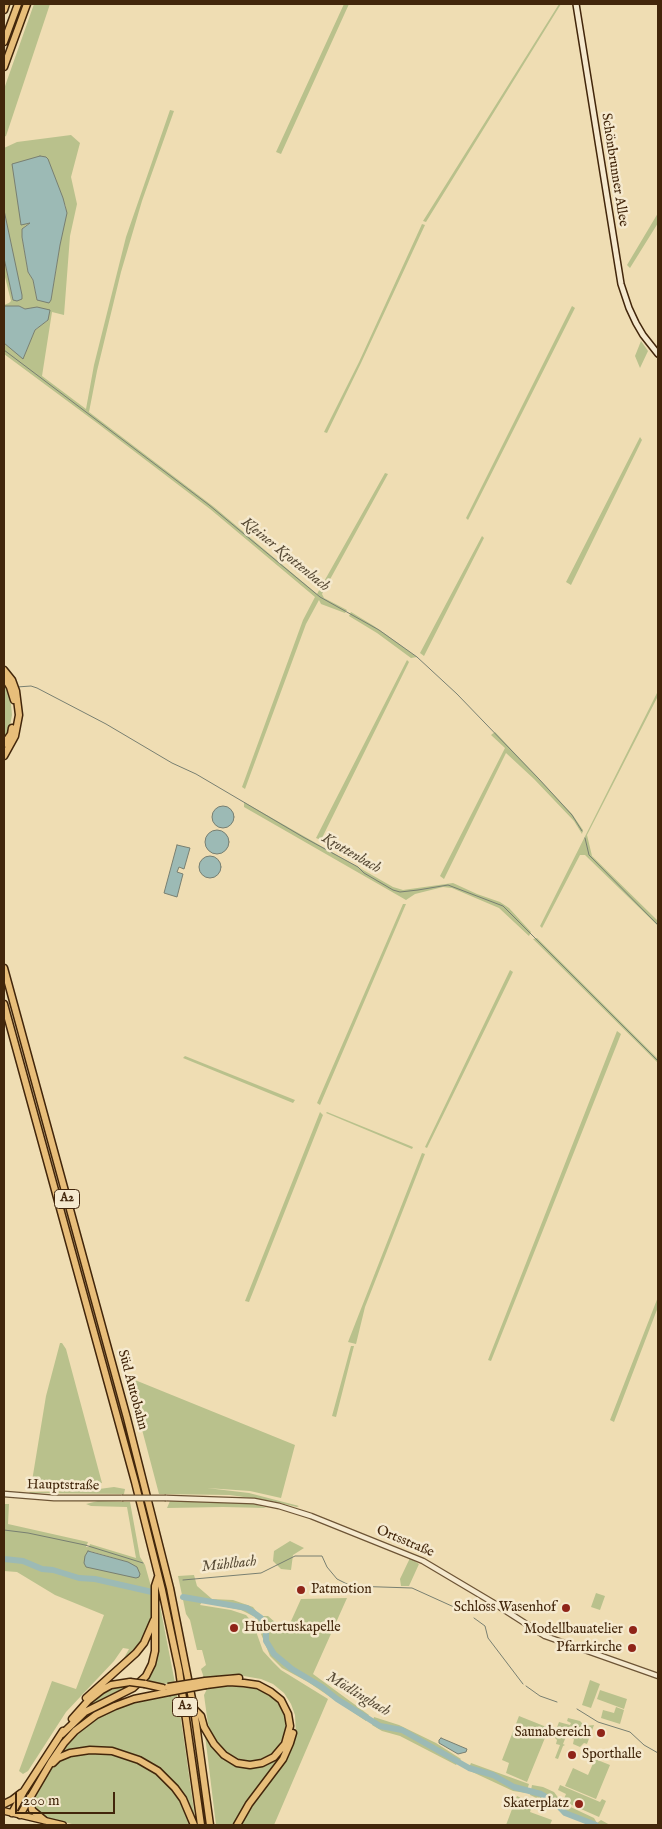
<!DOCTYPE html>
<html>
<head>
<meta charset="utf-8">
<style>
  body { margin:0 }
  #map { position:relative; width:662px; height:1829px; overflow:hidden; background:#efddb3; font-family:"IM FELL English",serif }
  canvas { display:block }
  .frame { position:absolute; inset:0; border:5px solid #42260b; pointer-events:none }
  .scale { position:absolute; left:15px; top:1792px; width:100px; height:22px; box-sizing:border-box; border:2px solid #42260b; border-top:0; padding-left:6px; font-size:15px; line-height:18px; white-space:nowrap; color:#42260b; -webkit-text-stroke:4px #f5e9ce; paint-order:stroke }
</style>
</head>
<body>
<div id="map">
<canvas width="662" height="1829"></canvas>
<div class="frame"></div>
<div class="scale">200 m</div>
</div>
<script>
const ctx = document.querySelector('canvas').getContext('2d');
ctx.lineJoin = 'round';
function fill(path, color) {
  ctx.fillStyle = color;
  ctx.fill(path, 'evenodd');
}
function toPath(rows) {
  const path = new Path2D();
  for (const r of rows) {
    if (r.length === 3) {
      path.moveTo(r[0] + r[2], r[1]);
      path.arc(r[0], r[1], r[2], 0, 2 * Math.PI);
      continue;
    }
    path.moveTo(r[0], r[1]);
    for (let i = 2; i < r.length; i += 2) path.lineTo(r[i], r[i + 1]);
  }
  return path;
}
function strokePath(path, color, width, dash) {
  ctx.strokeStyle = color;
  ctx.lineWidth = width;
  ctx.lineCap = dash ? 'butt' : 'round';
  ctx.setLineDash(dash || []);
  ctx.stroke(path);
}
function label(font, color, halo, rows, align = 'center') {
  ctx.font = font + ' "IM FELL English",serif';
  ctx.lineWidth = 5;
  ctx.setLineDash([]);
  ctx.textBaseline = 'middle';
  ctx.strokeStyle = halo;
  ctx.fillStyle = color;
  for (const [text, x, y, turn = 0] of rows) {
    ctx.save();
    ctx.translate(x, y);
    ctx.rotate((+turn || 0) * Math.PI / 180);
    ctx.textAlign = isNaN(turn) ? turn : align;
    if (halo) ctx.strokeText(text, 0, 0);
    ctx.fillText(text, 0, 0);
    ctx.restore();
  }
}
fill(toPath([
  [34,4,50,4,6,136,4,137,4,89],
  [344,4,349,4,281,154,276,152],
  [559,4,561,4,426,222,423,221],
  [170,110,174,111,142,201,121,272,97,371,89,412,214,507,317,594,385,473,388,474,322,594,324,598,347,610,345,613,321,604,319,600,306,624,245,789,242,787,303,620,315,597,210,509,97,423,4,354,4,343,23,358,35,330,48,320,34,308,25,309,19,306,4,306,4,305,9,303,11,301,4,273,4,258,13,300,13,256,4,210,4,148,17,142,71,135,80,143,71,177,77,204,70,236,64,315,52,312,42,376,86,409,94,365,126,237],
  [46,157,66,207,51,300,37,300,33,280,28,272,22,237,25,226,30,223,28,222],
  [658,213,658,223,630,268,627,265],
  [422,224,425,225,361,363,327,433,324,432,359,362],
  [572,306,575,308,468,520,466,518],
  [641,341,648,351,640,368,635,356],
  [640,437,642,440,571,585,566,582],
  [482,536,484,538,424,656,420,653],
  [351,612,374,626,417,657,411,658,377,633,349,616],
  [407,660,409,662,321,840,316,838],
  [4,680,10,693,12,715,9,731,4,738],
  [658,691,658,696,587,835,592,856,658,921,658,926,585,855,580,855,542,928,540,926],
  [495,732,572,814,583,830,582,834,574,821,534,779,506,753,444,879,440,876,505,748,491,735],
  [244,802,393,887,403,890,453,883,477,894,500,902,509,908,531,932,529,936,499,908,452,888,443,887,415,894,406,900,244,807],
  [403,904,406,904,320,1105,317,1103],
  [537,938,658,1059,658,1063,533,939],
  [510,970,513,972,427,1148,425,1147],
  [617,1031,621,1034,491,1361,488,1360],
  [185,1056,295,1100,293,1103,183,1058],
  [320,1112,323,1115,249,1302,245,1301],
  [327,1112,413,1147,412,1149,326,1113],
  [422,1153,425,1154,365,1307,356,1344,348,1342],
  [658,1297,658,1307,614,1422,610,1420],
  [60,1343,62,1343,66,1349,102,1483,32,1481,46,1396],
  [351,1346,354,1346,336,1417,332,1416],
  [130,1378,295,1445,281,1498,250,1491,207,1488,249,1493,299,1506,297,1507,271,1501,230,1495,159,1494,130,1384],
  [114,1487,125,1489,124,1494,30,1493,29,1492,84,1491],
  [98,1501,130,1502,140,1557,145,1565,153,1594,152,1612,149,1627,133,1653,113,1669,124,1658,129,1649,123,1648,114,1661,66,1712,28,1771,23,1774,19,1771,52,1681,76,1689,104,1615,55,1595,17,1572,4,1571,4,1504,9,1504,8,1524,88,1542,86,1547,89,1547,90,1544,136,1558,127,1507,91,1506,86,1504],
  [89,1551,97,1553,128,1562,85,1556],
  [170,1501,250,1503,267,1508,223,1507,167,1508],
  [290,1541,304,1548,293,1555,291,1570,281,1569,273,1561,274,1551],
  [410,1558,419,1564,409,1586,401,1586,400,1579],
  [194,1575,197,1586,212,1599,233,1600,253,1607,256,1611,253,1616,241,1610,202,1602,200,1605,231,1610,246,1615,253,1623,263,1651,273,1662,281,1670,328,1699,274,1825,240,1825,255,1801,281,1768,290,1753,296,1734,295,1715,291,1704,284,1693,273,1684,261,1679,232,1674,204,1678,201,1669,206,1665,202,1650,197,1650,190,1620,186,1614,178,1576],
  [596,1593,605,1596,600,1610,591,1607],
  [347,1598,313,1674,369,1715,366,1721,308,1682,282,1668,270,1656,255,1619,257,1613,261,1616,268,1616,276,1623,279,1632,287,1630,301,1599],
  [160,1606,175,1683,168,1684,144,1681,157,1654],
  [590,1680,600,1684,591,1708,582,1705],
  [127,1683,129,1686,133,1684,134,1685,83,1711,94,1699,105,1690],
  [226,1686,254,1688,266,1692,276,1701,284,1712,286,1722,285,1733,276,1751,269,1757,260,1761,241,1761,229,1755,213,1737,208,1724,204,1695,207,1689],
  [600,1690,627,1699,624,1709,597,1699],
  [177,1694,184,1740,196,1825,184,1797,140,1758,122,1751,59,1755,69,1740,96,1718,125,1704],
  [616,1707,624,1710,620,1724,601,1718,603,1710,614,1713],
  [519,1716,549,1728,527,1782,506,1773,509,1763,502,1760],
  [374,1717,399,1725,436,1743,461,1759,456,1765,400,1736,382,1731,372,1725],
  [568,1718,580,1721,585,1726,594,1725,587,1744,584,1743,580,1747,573,1744,574,1739,571,1738,574,1731,571,1730,570,1734,567,1734,563,1744,565,1745,563,1746,558,1759,555,1758,560,1745,556,1744,557,1740,555,1738,557,1733,556,1730,559,1722,570,1725,571,1723,567,1721],
  [205,1735,236,1765,273,1759,275,1761,276,1767,235,1825,216,1825],
  [81,1753,112,1753,139,1761,165,1780,181,1800,191,1825,76,1825,44,1817,35,1812,32,1800,36,1791,54,1764,64,1757],
  [595,1759,610,1765,596,1799,565,1786,573,1768,588,1775],
  [471,1763,529,1784,526,1793,513,1791,468,1770],
  [532,1785,543,1787,554,1792,562,1803,594,1818,597,1823,601,1820,610,1825,590,1825,565,1815,550,1804,530,1795],
  [560,1785,600,1802,602,1799,606,1801,599,1817,563,1801,566,1794,558,1790],
  [517,1796,521,1798,520,1804,531,1809,530,1812,552,1820,550,1825,506,1825]
]), '#b9c18c');
const water = toPath([
  [40,156,46,157,48,159,63,198,67,213,60,245,51,300,49,303,37,300,33,280,28,272,22,237,22,229,30,223,21,225,12,164,40,156],
  [4,210,22,295,22,299,17,301,13,300,4,258,4,210],
  [4,306,19,306,25,309,37,307,50,310,48,320,35,330,23,359,4,343,4,306],
  [223,817,11],
  [217,842,12],
  [177,845,190,848,184,869,179,867,177,872,183,874,177,897,164,893,177,845],
  [210,867,11],
  [88,1551,128,1562,137,1567,140,1574,139,1577,136,1578,86,1567,84,1563,85,1556,88,1551],
  [441,1738,467,1749,466,1752,458,1754,439,1743,439,1740,441,1738]
]);
fill(water, '#9cbab5');
strokePath(water, '#787f71', 1);
strokePath(toPath([
  [4,350,209,505,320,597,379,630,417,657,457,694,539,779,572,815,582,831],
  [17,687,31,686,37,688,106,724,172,763,196,774,303,837,358,867,364,873,393,890,400,892,418,890,448,885,503,906,658,1061],
  [585,838,589,855,658,925],
  [4,1530,28,1533,85,1545,143,1563],
  [183,1580,261,1573,295,1556,322,1556,327,1567,337,1579,351,1586,412,1588,465,1612],
  [474,1618,485,1626,488,1638,523,1684],
  [526,1686,540,1696,557,1702],
  [577,1709,598,1722,630,1732,644,1745,658,1753]
]), '#787f71', 1);
strokePath(toPath([
  [4,1559,23,1561,42,1569,53,1570,79,1578,95,1579,152,1592],
  [183,1597,247,1608,261,1618,266,1626,266,1641,274,1654,292,1669,322,1687,337,1699,380,1726,402,1730,469,1768,493,1775,514,1787,541,1794,555,1802,565,1813,596,1825]
]), '#9cbab5', 6);
const tertiary = toPath([
  [4,1494,54,1498,122,1498],
  [166,1498,254,1501,279,1506,311,1516,423,1561,492,1602,545,1636,658,1676]
]);
const secondary = toPath([
  [576,4,621,284,629,308,636,323,643,335,658,354]
]);
const primary = toPath([
  [4,1811,63,1825]
]);
const motorway = toPath([
  [4,10,6,4],
  [4,42,18,4],
  [4,67,27,4],
  [4,670,12,680,16,691,19,715,15,736,4,756],
  [4,677,10,687,14,700],
  [4,744,11,734,12,728],
  [4,968,127,1418,170,1588,194,1709,210,1825],
  [4,1004,135,1482,162,1590,179,1670,201,1825],
  [205,1681,239,1678],
  [145,1684,163,1688],
  [86,1698,136,1653,144,1643,154,1620],
  [194,1709,201,1716,204,1727,214,1744,224,1755,237,1763,250,1765,262,1763,274,1757,285,1744,290,1726,288,1714,281,1700,271,1692,258,1685,244,1683,229,1682,206,1685],
  [72,1719,88,1701,102,1690,111,1685,130,1682],
  [62,1734,85,1712,133,1688,146,1676,152,1664,155,1651,155,1586,158,1577],
  [53,1763,58,1758,70,1753,90,1750,112,1751,139,1760,158,1771,175,1788,183,1799,194,1825],
  [30,1797,32,1810,44,1820],
  [4,1804,12,1800,21,1793],
  [12,1813,24,1791,63,1731],
  [20,1815,51,1762,64,1743,75,1731,96,1715,115,1706,134,1699,169,1692],
  [237,1825,249,1804,283,1759,290,1743,293,1733]
]);
strokePath(tertiary, '#6d5435', 7);
strokePath(secondary, '#42260b', 8);
strokePath(primary, '#42260b', 8);
strokePath(motorway, '#42260b', 9);
strokePath(tertiary, '#f5e9ce', 4.5);
strokePath(secondary, '#f5e9ce', 5);
strokePath(primary, '#e8be7a', 5.5);
strokePath(motorway, '#e8be7a', 6);
const tertiaryBridge = toPath([
  [122,1498,166,1498]
]);
const motorwayBridge = toPath([
  [130,1682,145,1684],
  [168,1687,205,1681],
  [169,1692,206,1685]
]);
strokePath(tertiaryBridge, '#6d5435', 7, []);
strokePath(motorwayBridge, '#42260b', 9, []);
strokePath(tertiaryBridge, '#f5e9ce', 4.5);
strokePath(motorwayBridge, '#e8be7a', 6);
for (const [x, y, r, color] of [
  [301,1590,5,"#8f2418"],
  [566,1608,5,"#8f2418"],
  [234,1628,5,"#8f2418"],
  [633,1630,5,"#8f2418"],
  [632,1648,5,"#8f2418"],
  [601,1733,5,"#8f2418"],
  [572,1755,5,"#8f2418"],
  [579,1804,5,"#8f2418"]
]) {
  const dot = new Path2D();
  dot.arc(x, y, r, 0, 2 * Math.PI);
  ctx.fillStyle = color;
  ctx.fill(dot);
  strokePath(dot, '#f5e9ce', 2);
}
for (const [x, y, w] of [
  [67,1199,25],
  [185,1707,25]
]) {
  const box = new Path2D();
  box.roundRect(x - w / 2, y - 9.5, w, 19, 4);
  ctx.fillStyle = '#f5e9ce';
  ctx.fill(box);
  strokePath(box, '#42260b', 1);
}
label('bold 12px', '#42260b', null, [
  ["A2",67,1199],
  ["A2",185,1707]
]);
label('14px', '#42260b', '#f5e9ce', [
  ["Schönbrunner Allee",614,170,81],
  ["Süd Autobahn",132,1390,75],
  ["Hauptstraße",63,1486,1],
  ["Ortsstraße",405,1542,23]
]);
label('14px', '#42260b', '#f5e9ce', [
  ["Patmotion",311,1590,"left"],
  ["Schloss Wasenhof",556,1608],
  ["Hubertuskapelle",244,1628,"left"],
  ["Modellbauatelier",623,1630],
  ["Pfarrkirche",622,1648],
  ["Saunabereich",591,1733],
  ["Sporthalle",582,1755,"left"],
  ["Skaterplatz",569,1804]
], 'right');
label('italic 15px', '#584b36', '#f5e9ce', [
  ["Kleiner Krottenbach",285,555,39],
  ["Krottenbach",351,854,30],
  ["Mühlbach",229,1565,-6],
  ["Mödlingbach",358,1695,31]
]);
</script>
</body>
</html>
